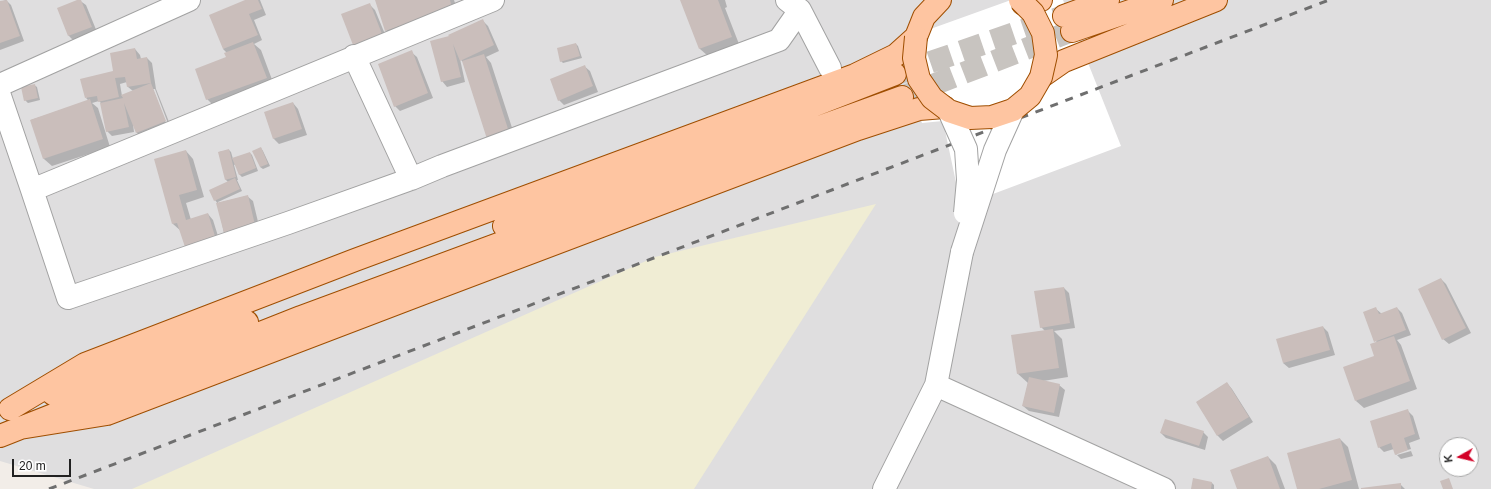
<!DOCTYPE html>
<html>
<head>
<meta charset="utf-8">
<style>
  body { margin:0 }
  #map { position:relative; width:1491px; height:489px; overflow:hidden; background:#f2ede8; font-family:Arial,sans-serif }
  canvas { display:block }
  .north { position:absolute; left:1439px; top:437px; width:40px; height:40px; box-sizing:border-box; background:#fff; border:1px solid #a6a6a6; border-radius:50%; rotate:262deg; font-size:11px; font-weight:700; line-height:16px; text-align:center; color:#212121 }
  .north::after { content:''; display:block; margin:auto; width:14px; height:18px; background:#d30026; clip-path:polygon(50% 0,100% 100%,50% 72%,0 100%) }
  .scale { position:absolute; left:12px; top:459px; width:59px; height:18px; box-sizing:border-box; border:2px solid #212121; border-top:0; padding-left:5px; font-size:12px; line-height:14px; white-space:nowrap; color:#212121; -webkit-text-stroke:3px #fff; paint-order:stroke }
</style>
</head>
<body>
<div id="map">
<canvas width="1491" height="489"></canvas>
<div class="north">K</div>
<div class="scale">20 m</div>
</div>
<script>
const ctx = document.querySelector('canvas').getContext('2d');
ctx.lineJoin = 'round';
function fill(path, color) {
  ctx.fillStyle = color;
  ctx.fill(path, 'evenodd');
}
function toPath(rows) {
  const path = new Path2D();
  for (const r of rows) {
    path.moveTo(r[0], r[1]);
    for (let i = 2; i < r.length; i += 2) path.lineTo(r[i], r[i + 1]);
  }
  return path;
}
function strokePath(path, color, width, dash) {
  ctx.strokeStyle = color;
  ctx.lineWidth = width;
  ctx.lineCap = dash ? 'butt' : 'round';
  ctx.setLineDash(dash || []);
  ctx.stroke(path);
}
fill(toPath([
  [0,0,1491,0,1491,489,94,489,0,461],
  [1447,445,1471,445,1471,469,1447,469]
]), '#dfdedf');
fill(toPath([
  [876,204,694,489,132,489,655,257]
]), '#f0edd4');
fill(toPath([
  [1011,0,1063,0,1121,146,961,206,943,121,922,123,897,41]
]), '#fff');
fill(toPath([
  [6,0,11,5,24,41,0,50,0,2],
  [79,0,86,5,97,32,74,41,69,36,58,9],
  [248,0,260,0,266,15,254,20,262,40,254,44,261,50,274,85,215,107,207,99,227,58,227,53,223,49],
  [376,0,454,0,459,15,394,38,386,30],
  [681,0,725,0,727,7,725,8,739,44,708,56,700,49],
  [369,4,375,10,387,39,360,50,354,45,343,15],
  [482,20,488,26,499,51,486,57,491,63,516,140,496,146,464,63,460,59,465,82,447,87,442,81,450,37],
  [576,44,578,46,582,58,563,63,561,61],
  [135,49,140,55,141,59,147,58,152,63,156,89,171,127,142,138,137,133,133,124,134,132,112,136,107,131,102,104,99,101,92,103,98,108,110,147,52,166,44,159,31,120,89,101,86,98,115,72],
  [127,82,128,87,133,91,122,96,120,84],
  [153,89,155,89,169,126,167,126],
  [411,52,417,57,433,98,400,111,395,106],
  [584,66,590,71,598,92,564,105,559,100],
  [34,85,37,87,40,100,28,103,25,100],
  [293,103,298,109,307,135,279,144,274,139,265,113],
  [261,148,263,151,270,166,263,169,260,167],
  [229,150,231,152,233,159,250,153,252,155,258,171,242,177,239,174,236,164,234,165,238,180,237,180,242,191,218,202,218,203,247,196,253,201,260,230,230,238,224,233,218,204,215,200,228,182,226,180,219,152],
  [186,151,193,159,204,197,186,203,191,220,208,214,213,220,222,249,181,231,173,224],
  [1441,279,1446,284,1471,333,1449,344,1443,339],
  [1064,288,1069,293,1075,328,1054,331,1062,339,1068,377,1043,381,1059,385,1065,390,1059,417,1029,411,1023,406,1028,383,1018,374,1045,331,1041,327,1036,292],
  [1397,308,1402,313,1411,335,1397,340,1401,345,1417,389,1364,408,1356,401,1376,357,1377,343,1364,313,1376,309,1382,314],
  [1323,327,1328,332,1335,355,1289,368,1283,363],
  [1227,383,1232,389,1253,422,1223,441,1218,436,1197,402],
  [1407,410,1413,416,1420,439,1409,443,1411,449,1397,453,1397,455,1411,451,1413,456,1401,459,1396,454,1394,449,1384,452,1379,447],
  [1203,432,1208,437,1205,450,1166,438,1161,433],
  [1340,439,1348,447,1359,489,1299,489],
  [1268,457,1276,465,1285,489,1238,489],
  [1212,483,1214,485,1214,489,1192,489],
  [1400,484,1405,489,1361,489]
]), '#0003');
fill(toPath([
  [7,0,20,36,0,43,0,1],
  [77,0,81,0,92,27,68,36,57,8],
  [245,0,258,0,262,9,249,14,258,35,223,49,209,15],
  [375,0,450,0,452,8,385,31],
  [680,0,718,0,732,37,699,49],
  [370,3,382,34,353,45,341,14],
  [483,19,494,45,460,61,453,44,461,77,441,82,430,41,449,36,448,35],
  [253,42,267,78,206,100,195,69,226,57,224,53],
  [576,43,580,56,560,62,557,48],
  [135,48,137,59,147,57,151,83,166,121,136,133,124,103,129,127,106,132,100,103,123,98,121,95,151,83,127,87,125,77,115,78,119,97,98,102,97,96,85,98,80,79,113,71,110,53],
  [412,50,428,93,394,107,378,64],
  [484,54,509,132,487,139,462,61],
  [585,65,593,86,558,101,550,79],
  [35,84,38,98,24,101,21,87],
  [90,99,103,139,43,159,30,120],
  [293,102,302,129,273,139,264,112],
  [261,147,268,164,260,167,252,151],
  [229,149,236,177,225,180,218,152],
  [186,150,197,190,179,195,186,220,208,213,217,243,187,253,177,223,172,224,154,159],
  [250,152,256,168,239,175,232,158],
  [235,178,240,189,214,201,209,190],
  [248,195,255,225,224,233,216,203],
  [1441,278,1466,328,1442,340,1418,289],
  [1064,287,1070,323,1040,328,1034,291],
  [1376,307,1379,314,1397,307,1406,330,1374,342,1363,312],
  [1323,326,1330,350,1283,363,1276,339],
  [1053,329,1059,368,1017,374,1011,335],
  [1394,336,1410,381,1355,401,1343,367,1374,356,1370,344],
  [1029,377,1060,384,1054,413,1022,406],
  [1227,382,1249,417,1217,436,1196,402],
  [1408,409,1415,434,1404,438,1408,450,1395,455,1391,443,1378,448,1370,421],
  [1165,419,1204,431,1199,446,1160,433],
  [1340,438,1352,480,1319,489,1297,489,1287,453],
  [1268,456,1280,489,1237,489,1230,470],
  [1193,478,1212,482,1211,489,1191,489],
  [1449,478,1453,489,1443,489,1440,481],
  [1401,483,1401,489,1361,489,1361,488]
]), '#cabebb');
strokePath(toPath([
  [899,73,1064,16],
  [902,97,1072,31]
]), '#c8c4c0', 22, [22, 11]);
const minor = toPath([
  [800,10,830,68],
  [354,56,411,179],
  [0,85,189,0],
  [0,96,32,190,493,0],
  [32,190,68,298,288,223,411,179,442,166,779,40,800,10,787,0],
  [936,385,1164,489],
  [884,489,936,385,962,252]
]);
const major = toPath([
  [1023,4,1041,0],
  [1064,16,1108,0],
  [1072,31,1162,0],
  [1041,77,1064,61,1216,0],
  [504,226,895,74],
  [53,394,247,322],
  [10,409,85,364,355,260,855,75,896,55,916,37,924,17,940,0],
  [20,428,107,414,424,293,858,129,919,109,944,107],
  [0,436,301,317,620,199,902,97]
]);
strokePath(minor, '#a2a2a2', 24);
strokePath(major, '#9f4e00', 24);
strokePath(minor, '#fff', 22);
strokePath(major, '#fec5a1', 22);
strokePath(toPath([
  [49,489,1329,0]
]), '#6f6f6f', 3, [8, 8]);
const minorBridge = toPath([
  [949,111,966,149,968,180,965,213],
  [962,252,995,150,1013,110]
]);
const majorBridge = toPath([
  [916,37,914,58,919,79,932,98,949,111,970,118,992,117,1013,110,1030,96,1041,77,1046,55,1043,33,1033,13,1020,0]
]);
strokePath(minorBridge, '#a2a2a2', 24, []);
strokePath(majorBridge, '#9f4e00', 24, []);
strokePath(minorBridge, '#fff', 22);
strokePath(majorBridge, '#fec5a1', 22);
</script>
</body>
</html>
